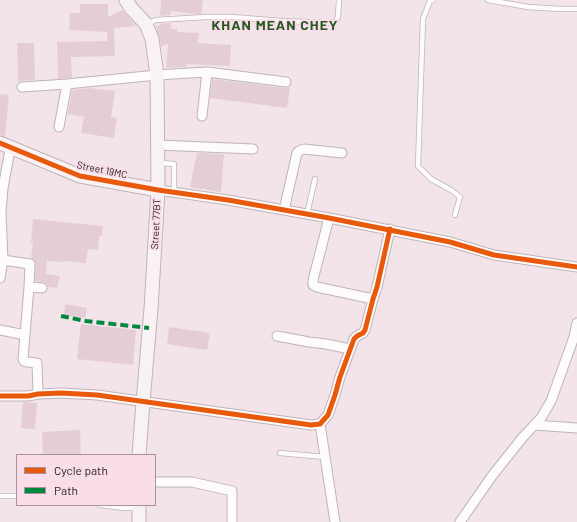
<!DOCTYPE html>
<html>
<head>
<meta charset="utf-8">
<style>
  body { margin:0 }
  #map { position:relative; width:577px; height:522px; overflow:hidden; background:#f3e4ea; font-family:Barlow,sans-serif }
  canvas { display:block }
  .legend { position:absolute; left:16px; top:454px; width:140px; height:52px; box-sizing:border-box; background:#f9dee9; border:1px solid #a7929b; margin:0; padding:5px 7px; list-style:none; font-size:12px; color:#2b2125 }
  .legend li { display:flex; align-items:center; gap:8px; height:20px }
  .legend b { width:20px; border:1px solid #a7929b }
</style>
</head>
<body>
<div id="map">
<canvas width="577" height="522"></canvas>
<ul class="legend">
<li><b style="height:5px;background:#e8590c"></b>Cycle path</li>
<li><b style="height:5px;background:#00873e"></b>Path</li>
</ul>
</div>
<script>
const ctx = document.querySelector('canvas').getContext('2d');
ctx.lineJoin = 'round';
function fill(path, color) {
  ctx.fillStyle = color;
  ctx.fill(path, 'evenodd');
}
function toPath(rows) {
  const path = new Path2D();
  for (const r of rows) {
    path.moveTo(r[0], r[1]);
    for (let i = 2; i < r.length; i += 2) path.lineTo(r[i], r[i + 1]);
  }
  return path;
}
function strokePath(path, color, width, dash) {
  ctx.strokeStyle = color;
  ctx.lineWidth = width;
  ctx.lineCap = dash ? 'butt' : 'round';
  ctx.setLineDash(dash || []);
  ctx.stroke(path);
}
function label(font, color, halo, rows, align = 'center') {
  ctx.font = font + ' Barlow,sans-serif';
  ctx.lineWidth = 4;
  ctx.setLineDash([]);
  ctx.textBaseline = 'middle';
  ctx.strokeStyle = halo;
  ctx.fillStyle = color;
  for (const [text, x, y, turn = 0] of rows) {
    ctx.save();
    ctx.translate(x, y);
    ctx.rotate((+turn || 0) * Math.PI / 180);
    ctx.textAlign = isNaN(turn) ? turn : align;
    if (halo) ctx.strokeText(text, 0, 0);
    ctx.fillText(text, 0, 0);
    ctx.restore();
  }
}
fill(toPath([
  [161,0,203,0,201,14,196,14,171,11,171,15,160,16],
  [80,4,108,4,108,17,122,10,136,26,114,28,115,56,71,57,72,78,58,79,57,42,107,41,107,32,69,30,70,13,80,13],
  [171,23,171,29,177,29,177,32,199,33,198,43,231,45,230,66,187,64,186,67,166,68,168,44,161,46,159,36,156,26,160,26,160,24],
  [17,43,34,43,35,80,18,81],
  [212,79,285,88,290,87,287,108,210,98],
  [89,88,115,91,111,117,117,118,114,138,81,133,84,117,68,114,72,90],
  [0,94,9,95,5,136,0,135],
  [197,153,224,154,221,192,190,187],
  [33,219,103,226,102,236,99,236,98,250,88,249,86,263,64,261,64,262,47,261,46,274,60,276,57,288,48,287,46,283,43,282,35,281,36,264,35,261,31,258,33,243,31,243],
  [65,304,87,308,85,318,64,315],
  [81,324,136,330,133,365,77,359],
  [169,327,210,333,207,350,167,344],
  [23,402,37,403,35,429,21,428],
  [80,430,81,455,43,455,42,432]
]), '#e5cdd7');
const lane = toPath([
  [433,0,430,1,423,19,418,166,431,179,451,190,460,197,455,215],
  [488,0,528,7,561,9,577,9],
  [147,24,156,20,206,17,232,17,282,21,333,23,336,21,338,17,339,0],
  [160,163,174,164,174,192],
  [307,214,315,179],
  [280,453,325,457],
  [0,496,17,496],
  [100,505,124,508,138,508]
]);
const street = toPath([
  [22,87,67,84,157,75,207,72,286,82],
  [202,116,207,72],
  [59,127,67,84],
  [157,145,253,149],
  [158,190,228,200,329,218,450,242,494,255,577,267],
  [284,210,297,153,299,151,304,149,342,153],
  [329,218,313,280,313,285,317,287,373,299],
  [3,260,30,264,29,287,42,288],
  [0,278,3,260,1,213,3,188,9,155,11,147],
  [29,287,23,359,24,361,27,362,37,363,38,394],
  [0,330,25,335],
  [277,336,309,342,326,344,350,349],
  [0,396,28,396,38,394,61,393,97,395,311,425,320,424,328,415,335,395,340,377,354,339,357,336,363,333,365,330,373,299,377,287,390,229],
  [320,424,335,522],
  [534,425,577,428],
  [155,482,192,482,232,491,232,522],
  [460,522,492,476,523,437,541,418,551,401,574,337,577,323]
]);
const secondary = toPath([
  [126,0,131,8,146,24,152,39,157,75,158,190,151,309,143,402,139,455],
  [0,143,80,176,158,190],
  [139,522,139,505]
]);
strokePath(lane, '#bfb4b8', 6);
strokePath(street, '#bfb4b8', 11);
strokePath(secondary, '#bfb4b8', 15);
strokePath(lane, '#fdfbfc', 4.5);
strokePath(street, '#fdfbfc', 9);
strokePath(secondary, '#f8f2f5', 13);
strokePath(toPath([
  [61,316,86,321,149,328]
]), '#00873e', 4, [8, 4]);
strokePath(toPath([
  [0,143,80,176,158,190,228,200,329,218,450,242,494,255,577,267],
  [0,396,28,396,38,394,61,393,97,395,311,425,320,424,328,415,335,395,340,377,354,339,357,336,363,333,365,330,373,299,377,287,390,229]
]), '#e8590c', 5);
label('10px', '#2b2125', '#f9dee9', [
  ["Street 19MC",102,170,12],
  ["Street 77BT",156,224,-87]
]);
ctx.letterSpacing = '1px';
label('bold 14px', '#285821', '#f9dee9', [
  ["KHAN MEAN CHEY",275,25]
]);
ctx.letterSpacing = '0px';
</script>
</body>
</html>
